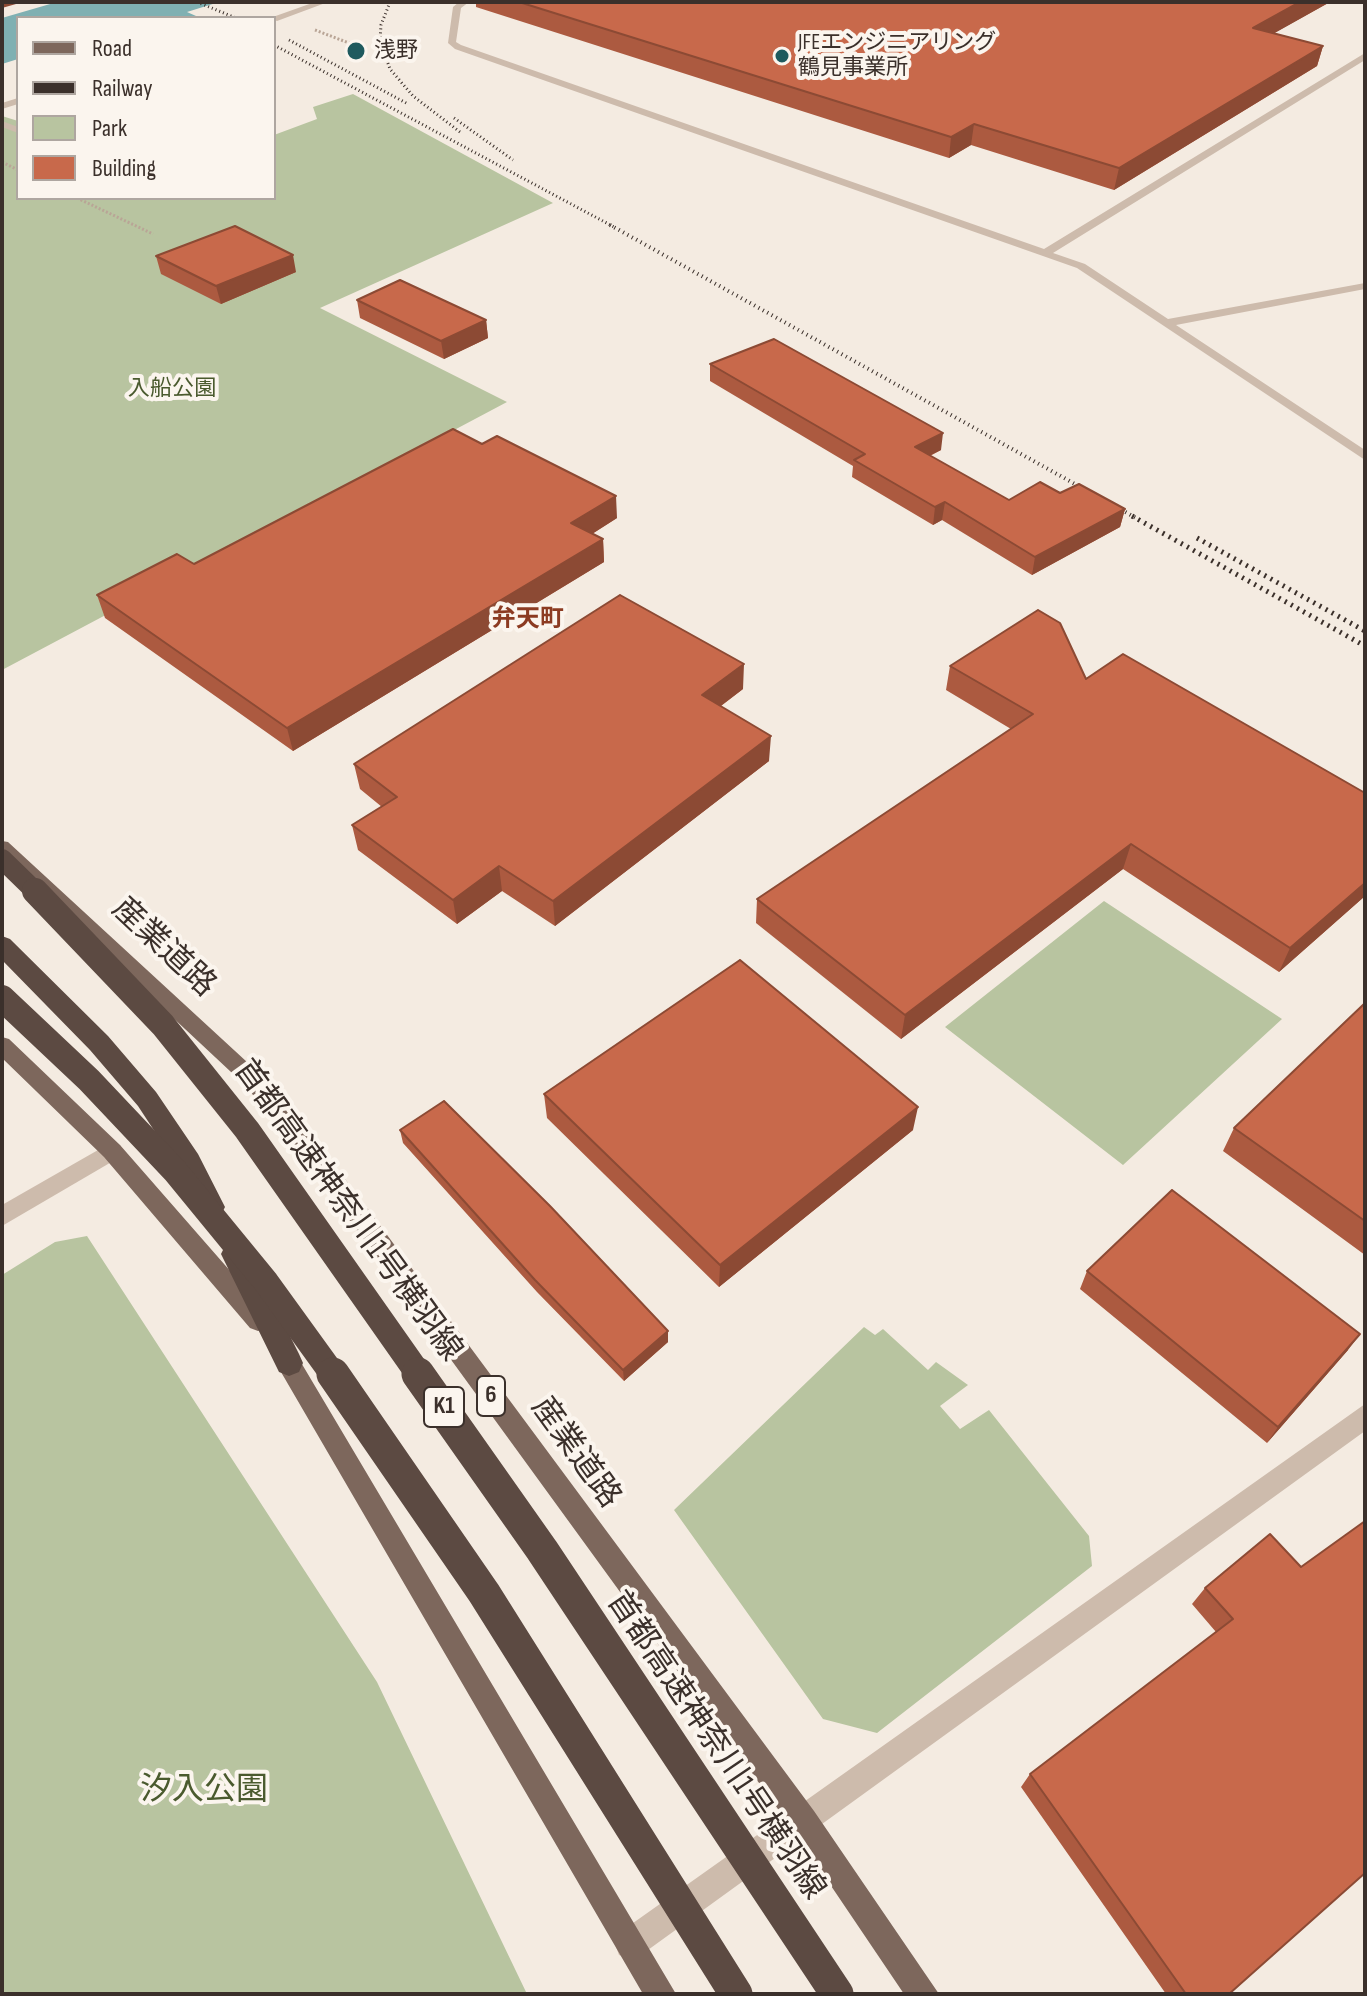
<!DOCTYPE html>
<html>
<head>
<meta charset="utf-8">
<style>
  body { margin:0 }
  #map { position:relative; width:1367px; height:1996px; overflow:hidden; background:#f4ebe1; font-family:"Sofia Sans Condensed",sans-serif }
  canvas { display:block }
  .frame { position:absolute; inset:0; border:4px solid #3b302b; pointer-events:none }
  .legend { position:absolute; left:16px; top:16px; width:260px; height:184px; box-sizing:border-box; background:#fbf5ee; border:2px solid #aea6a0; margin:0; padding:10px 14px; list-style:none; font-size:24px; color:#3b302b }
  .legend li { display:flex; align-items:center; gap:16px; height:40px }
  .legend b { width:40px; border:2px solid #aea6a0 }
</style>
</head>
<body>
<div id="map">
<canvas width="1367" height="1996"></canvas>
<div class="frame"></div>
<ul class="legend">
<li><b style="height:10px;background:#7d675c"></b>Road</li>
<li><b style="height:10px;background:#3b302b"></b>Railway</li>
<li><b style="height:22px;background:#b8c4a0"></b>Park</li>
<li><b style="height:22px;background:#c8694b"></b>Building</li>
</ul>
</div>
<script>
const ctx = document.querySelector('canvas').getContext('2d');
ctx.lineJoin = 'round';
function fill(path, color) {
  ctx.fillStyle = color;
  ctx.fill(path, 'evenodd');
}
function toPath(rows) {
  const path = new Path2D();
  for (const r of rows) {
    path.moveTo(r[0], r[1]);
    for (let i = 2; i < r.length; i += 2) path.lineTo(r[i], r[i + 1]);
  }
  return path;
}
function strokePath(path, color, width, dash) {
  ctx.strokeStyle = color;
  ctx.lineWidth = width;
  ctx.lineCap = dash ? 'butt' : 'round';
  ctx.setLineDash(dash || []);
  ctx.stroke(path);
}
function label(font, color, halo, rows, align = 'center') {
  ctx.font = font + ' "Sofia Sans Condensed","Noto Sans JP",sans-serif';
  ctx.lineWidth = 8;
  ctx.setLineDash([]);
  ctx.textBaseline = 'middle';
  ctx.strokeStyle = halo;
  ctx.fillStyle = color;
  for (const [text, x, y, turn = 0] of rows) {
    ctx.save();
    ctx.translate(x, y);
    ctx.rotate((+turn || 0) * Math.PI / 180);
    ctx.textAlign = isNaN(turn) ? turn : align;
    if (halo) ctx.strokeText(text, 0, 0);
    ctx.fillText(text, 0, 0);
    ctx.restore();
  }
}
fill(toPath([
  [353,94,553,203,320,308,507,402,2,670,2,116,18,121,18,198,274,198,274,135,317,119,313,107],
  [1104,901,1282,1019,1123,1165,945,1027],
  [87,1236,377,1682,527,1994,2,1994,2,1275,55,1242],
  [864,1327,875,1335,883,1329,928,1370,936,1362,968,1385,940,1406,960,1429,989,1410,1089,1536,1092,1566,877,1733,823,1719,674,1510]
]), '#b8c4a0');
fill(toPath([
  [57,2,219,2,187,12,196,16,190,18,18,18,18,59,2,64,2,18]
]), '#7fb0b2');
strokePath(toPath([
  [315,30,362,48],
  [2,162,18,170],
  [77,198,153,234]
]), '#b9a596', 3, [2, 2]);
fill(toPath([
  [459,2,469,2,461,8,456,42,461,45,1044,249,1365,53,1365,60,1053,253,1085,264,1168,319,1365,283,1365,289,1176,325,1365,450,1365,460,1077,268,455,49,448,43,453,7,459,2],
  [2,121,18,127,18,133,2,127,2,121]
]), '#cdbbac');
fill(toPath([
  [315,2,328,2,277,21,270,18,315,2],
  [18,98,18,104,2,109,2,103,18,98],
  [1365,1404,1365,1431,641,1955,630,1959,619,1955,615,1944,619,1933,1365,1404]
]), '#cdbbac');
fill(toPath([
  [112,1142,120,1145,123,1151,120,1157,2,1226,2,1205,112,1142]
]), '#cdbbac');
fill(toPath([
  [2,841,8,842,260,1074,353,1189,814,1811,939,1994,904,1994,794,1831,337,1203,246,1086,2,858,2,841],
  [2,1037,9,1039,120,1145,266,1312,270,1320,266,1328,258,1331,250,1328,104,1157,2,1058,2,1037],
  [282,1341,290,1344,676,1994,643,1994,274,1360,270,1352,274,1344,282,1341]
]), '#7d675c');
fill(toPath([
  [2,936,10,939,108,1036,156,1092,198,1154,225,1207,221,1215,212,1218,203,1215,180,1170,138,1106,90,1050,2,960,2,936],
  [235,1242,245,1246,299,1354,303,1363,299,1372,289,1376,279,1372,221,1254,225,1246,235,1242]
]), '#5c4a42');
strokePath(toPath([
  [197,2,236,18],
  [390,2,381,25,380,40,390,69,413,96,460,132],
  [289,40,408,104],
  [274,45,614,227],
  [454,118,513,160]
]), '#3b302b', 3, [1, 3]);
strokePath(toPath([
  [610,225,1136,518]
]), '#3b302b', 4, [1, 4]);
strokePath(toPath([
  [1132,516,1365,646],
  [1197,538,1365,631]
]), '#3b302b', 5, [2, 5]);
strokePath(toPath([
  [2,859,37,893]
]), '#5c4a42', 20);
strokePath(toPath([
  [35,891,163,1025,247,1130,420,1376],
  [2,998,89,1080,175,1171,266,1282,334,1376]
]), '#5c4a42', 26);
strokePath(toPath([
  [333,1374,484,1593,736,1994],
  [418,1374,542,1550,837,1994]
]), '#5c4a42', 33);
fill(toPath([
  [476,2,1330,2,1274,33,1323,46,1317,66,1114,190,971,145,949,158,476,7],
  [156,256,296,272,221,304,161,274],
  [357,300,486,320,488,338,444,359,360,318],
  [710,364,941,450,930,456,1009,500,1060,493,1125,509,1120,527,1032,575,942,520,933,525,852,477,853,466,710,381],
  [617,518,592,534,603,539,604,562,293,751,105,618,97,595,194,564],
  [950,666,1086,679,1365,793,1365,896,1279,972,1123,869,901,1039,756,923,757,899,1011,729,946,690],
  [743,689,721,706,769,761,555,926,502,891,457,924,358,850,352,825,382,807,360,789,354,764],
  [1365,1003,1365,1255,1223,1151,1234,1128],
  [544,1094,913,1130,719,1287,547,1118],
  [400,1130,668,1342,624,1381,537,1292,403,1143],
  [1087,1271,1348,1350,1267,1443,1080,1289],
  [1270,1534,1229,1994,1166,1994,1021,1787,1030,1774,1216,1632,1192,1604,1205,1588]
]), '#ac5a40');
fill(toPath([
  [2,2,23,2,2,8],
  [1300,2,1330,2,1248,48,1253,28],
  [1323,46,1317,66,1114,190,1119,168],
  [974,124,971,145,949,158,951,137],
  [293,255,296,272,221,304,216,286],
  [486,320,488,338,444,359,441,341],
  [943,433,941,450,912,464,915,447],
  [616,496,617,518,573,546,571,523],
  [945,502,942,520,933,525,935,507],
  [1125,509,1120,527,1032,575,1035,557],
  [603,539,604,562,293,751,287,728],
  [744,664,743,689,702,720,702,695],
  [771,736,769,761,555,926,553,901],
  [1131,844,1123,869,901,1039,905,1015],
  [499,866,502,891,457,924,453,900],
  [1365,883,1365,896,1279,972,1290,948],
  [918,1107,913,1130,719,1287,720,1265],
  [668,1331,668,1342,624,1381,623,1370],
  [1360,1334,1348,1350,1267,1443,1278,1427]
]), '#8c4a34');
const building = toPath([
  [519,2,1300,2,1253,28,1323,46,1119,168,974,124,951,137,519,2],
  [235,226,293,255,216,286,156,256,235,226],
  [400,280,486,320,441,341,357,300,400,280],
  [774,339,943,433,915,447,1009,500,1040,482,1060,493,1079,484,1125,509,1035,557,945,502,935,507,854,460,865,454,710,364,774,339],
  [453,429,482,444,497,436,616,496,571,523,603,539,287,728,97,595,177,554,194,564,453,429],
  [620,595,744,664,702,695,771,736,553,901,499,866,453,900,352,825,397,797,354,764,620,595],
  [1038,610,1060,623,1086,679,1123,654,1365,793,1365,883,1290,948,1131,844,905,1015,757,899,1033,714,950,666,1038,610],
  [740,960,918,1107,720,1265,544,1094,740,960],
  [1365,1003,1365,1221,1234,1128,1365,1003],
  [444,1101,550,1206,668,1331,623,1370,535,1280,400,1130,444,1101],
  [1172,1190,1360,1334,1278,1427,1087,1271,1172,1190],
  [1365,1521,1365,1873,1229,1994,1186,1994,1030,1774,1233,1619,1205,1588,1270,1534,1301,1567,1365,1521]
]);
fill(building, '#c8694b');
strokePath(building, '#8c4a34', 2);
for (const [x, y, r, color] of [
  [356,51,10,"#1f5a5e"],
  [782,56,8,"#1f5a5e"]
]) {
  const dot = new Path2D();
  dot.arc(x, y, r, 0, 2 * Math.PI);
  ctx.fillStyle = color;
  ctx.fill(dot);
  strokePath(dot, '#fbf5ee', 3);
}
label('22px', '#3b302b', '#fbf5ee', [
  ["JFEエンジニアリング",798,43],
  ["鶴見事業所",798,68],
  ["浅野",374,51]
], 'left');
label('22px', '#4a5a2e', '#fbf5ee', [
  ["入船公園",172,389]
]);
label('bold 24px', '#8c3b22', '#fbf5ee', [
  ["弁天町",528,620]
]);
for (const [x, y, w] of [
  [491,1396,28],
  [444,1407,40]
]) {
  const box = new Path2D();
  box.roundRect(x - w / 2, y - 20, w, 40, 6);
  ctx.fillStyle = '#fbf5ee';
  ctx.fill(box);
  strokePath(box, '#3b302b', 2);
}
label('bold 24px', '#3b302b', null, [
  ["6",491,1396],
  ["K1",444,1407]
]);
label('32px', '#3b302b', '#fbf5ee', [
  ["産業道路",163,948,43],
  ["首都高速神奈川1号横羽線",347,1211,54],
  ["産業道路",575,1453,54],
  ["首都高速神奈川1号横羽線",715,1746,56]
]);
label('32px', '#4a5a2e', '#fbf5ee', [
  ["汐入公園",204,1791]
]);
</script>
</body>
</html>
